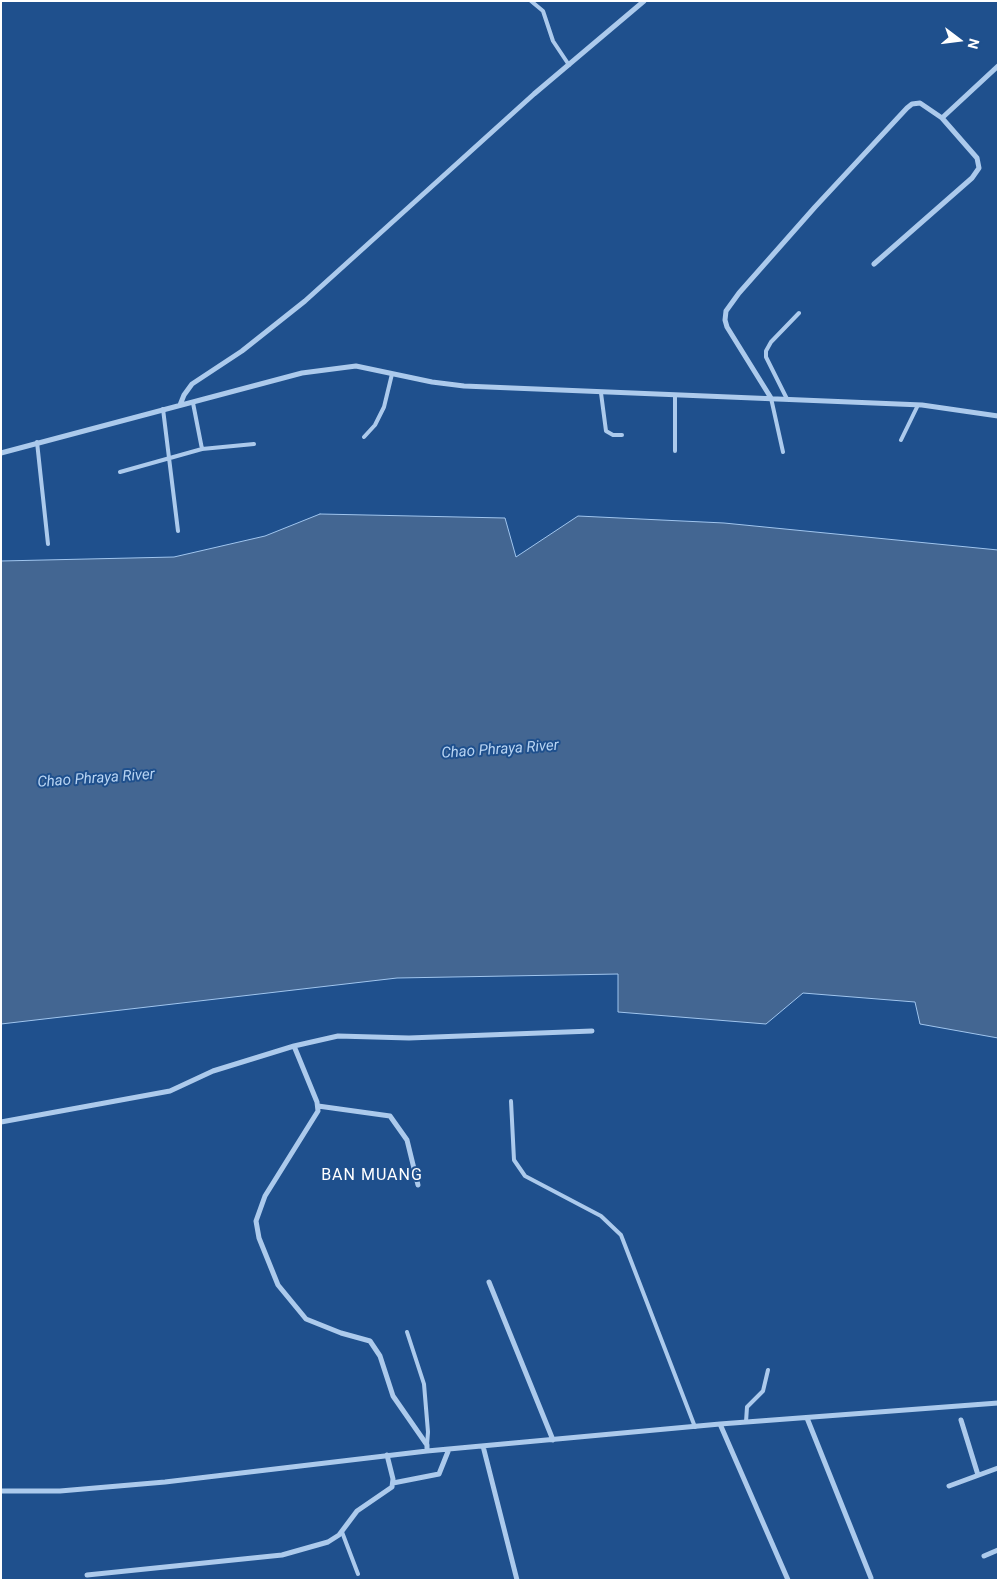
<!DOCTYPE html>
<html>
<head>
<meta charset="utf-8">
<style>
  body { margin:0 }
  #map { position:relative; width:999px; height:1581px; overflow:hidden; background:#1f508d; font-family:Roboto,sans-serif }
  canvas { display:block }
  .frame { position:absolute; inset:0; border:2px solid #fff; pointer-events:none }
  .north { position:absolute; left:934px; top:15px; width:50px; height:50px; -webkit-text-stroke:4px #1f508d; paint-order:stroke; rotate:105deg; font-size:14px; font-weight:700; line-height:20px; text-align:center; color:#fff }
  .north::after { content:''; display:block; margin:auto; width:18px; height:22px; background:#fff; clip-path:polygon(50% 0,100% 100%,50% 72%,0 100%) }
</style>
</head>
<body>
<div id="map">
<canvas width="999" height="1581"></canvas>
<div class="frame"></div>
<div class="north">N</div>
</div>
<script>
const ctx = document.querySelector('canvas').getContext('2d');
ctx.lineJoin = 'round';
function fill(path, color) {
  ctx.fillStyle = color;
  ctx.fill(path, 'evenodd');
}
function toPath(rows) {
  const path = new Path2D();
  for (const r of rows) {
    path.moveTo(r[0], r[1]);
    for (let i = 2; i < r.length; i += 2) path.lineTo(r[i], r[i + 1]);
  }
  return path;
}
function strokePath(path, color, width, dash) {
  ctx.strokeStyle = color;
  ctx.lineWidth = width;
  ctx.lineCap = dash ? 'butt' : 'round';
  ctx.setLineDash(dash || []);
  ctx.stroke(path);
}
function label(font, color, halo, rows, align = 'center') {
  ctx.font = font + ' Roboto,sans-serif';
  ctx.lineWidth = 4;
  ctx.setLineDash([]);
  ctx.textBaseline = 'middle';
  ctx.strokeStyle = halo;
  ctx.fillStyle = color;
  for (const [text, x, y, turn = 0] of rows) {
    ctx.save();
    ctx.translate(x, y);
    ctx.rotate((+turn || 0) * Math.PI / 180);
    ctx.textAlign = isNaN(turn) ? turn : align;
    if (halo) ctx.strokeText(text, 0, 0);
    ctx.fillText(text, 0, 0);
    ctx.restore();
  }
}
const water = toPath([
  [320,514,505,518,516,557,578,516,724,523,998,550,998,1038,920,1024,915,1002,803,993,766,1024,618,1012,618,974,397,978,1,1024,1,561,174,557,265,536,320,514]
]);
fill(water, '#436692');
strokePath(water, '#a0c5ee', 1);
strokePath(toPath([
  [531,1,543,11,553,41,569,65],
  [601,393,606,431,613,435,622,435],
  [675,395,675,451],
  [771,398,783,452],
  [787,399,766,357,766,351,771,342,799,313],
  [193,403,202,449,254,444],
  [163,409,178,531],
  [364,437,375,425,384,407,392,374],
  [901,440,918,405],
  [37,442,48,544],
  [120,472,202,449],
  [511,1101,514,1160,525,1176,601,1216,621,1235,695,1427],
  [407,1332,424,1384,428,1432,427,1445],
  [746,1422,747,1407,763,1391,768,1370],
  [342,1532,358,1574]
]), '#accaec', 4);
strokePath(toPath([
  [942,118,998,66],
  [771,398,727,327,725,320,726,311,739,293,815,207,907,108,912,104,920,103,942,118,977,158,979,168,972,178,874,264],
  [180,405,184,395,192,384,242,351,305,301,534,94,644,1],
  [1,453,302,373,356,366,432,382,464,386,922,405,998,416],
  [294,1046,317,1102,318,1111,265,1196,256,1221,259,1238,278,1285,306,1319,341,1333,370,1341,380,1356,393,1396,427,1445,427,1451],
  [318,1106,390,1116,407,1140,418,1185],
  [1,1122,170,1091,213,1071,294,1046,338,1036,409,1038,592,1031],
  [489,1282,553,1440],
  [807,1418,871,1578],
  [961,1420,978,1475],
  [720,1424,788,1580],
  [483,1446,517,1580],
  [393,1483,439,1474,449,1449],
  [949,1486,998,1468],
  [1,1491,60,1491,165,1482,427,1451,720,1424,998,1403],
  [984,1556,998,1550],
  [87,1575,282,1555,328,1542,339,1535,357,1511,392,1487,393,1479,387,1455]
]), '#accaec', 5);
label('italic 15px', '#b8d4f3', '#1f508d', [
  ["Chao Phraya River",500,750,-4],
  ["Chao Phraya River",96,779,-4]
]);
ctx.letterSpacing = '1px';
label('16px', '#fff', '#1f508d', [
  ["BAN MUANG",372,1176]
]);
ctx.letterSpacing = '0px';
</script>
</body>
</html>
